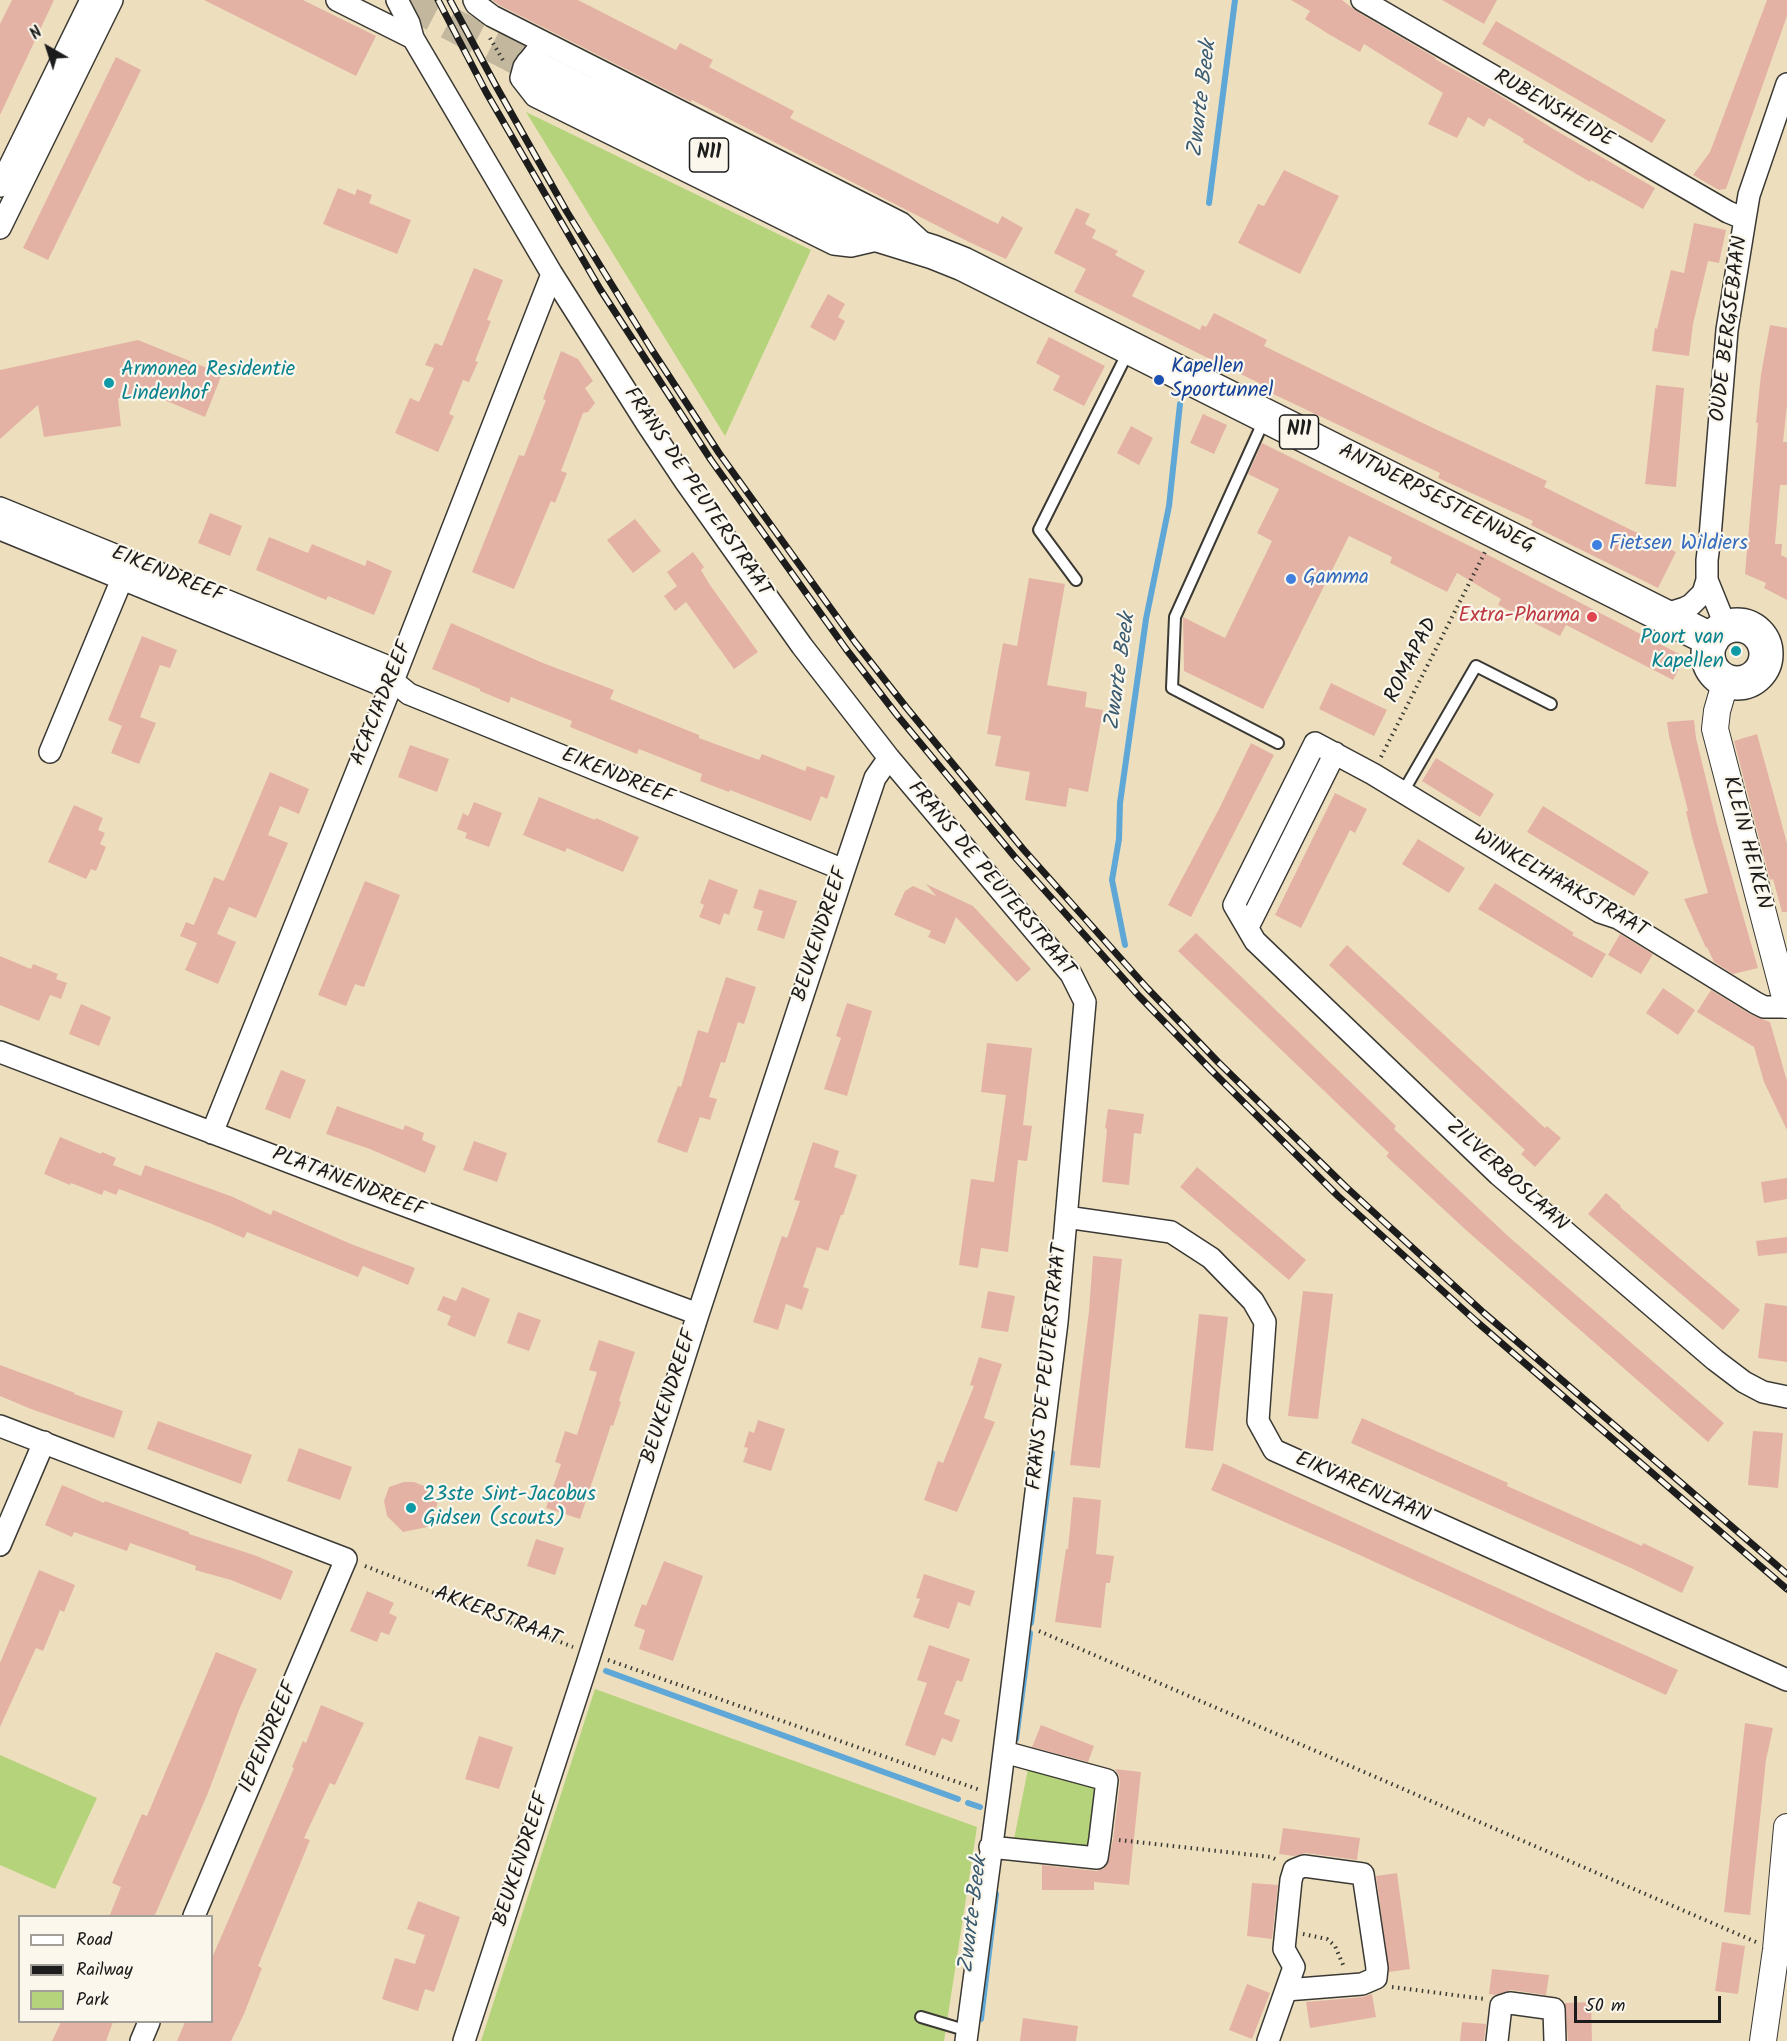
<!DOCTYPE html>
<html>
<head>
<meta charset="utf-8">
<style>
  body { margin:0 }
  #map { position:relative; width:1787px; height:2041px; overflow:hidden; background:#eddfbe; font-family:Kalam,sans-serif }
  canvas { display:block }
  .legend { position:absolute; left:18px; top:1915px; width:195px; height:108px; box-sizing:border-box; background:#fbf7ec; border:2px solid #a29f99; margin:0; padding:8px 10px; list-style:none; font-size:18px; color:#1c1c1c }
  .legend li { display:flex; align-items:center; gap:12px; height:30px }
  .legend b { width:30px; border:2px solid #a29f99 }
  .north { position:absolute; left:18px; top:18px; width:60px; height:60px; -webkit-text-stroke:4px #fbf7ec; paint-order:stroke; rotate:321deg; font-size:16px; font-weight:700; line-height:24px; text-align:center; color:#1c1c1c }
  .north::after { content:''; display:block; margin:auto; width:21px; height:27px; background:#1c1c1c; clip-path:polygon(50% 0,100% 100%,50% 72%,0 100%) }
  .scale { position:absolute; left:1574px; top:1996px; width:147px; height:27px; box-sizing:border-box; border:3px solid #1c1c1c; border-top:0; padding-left:8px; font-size:18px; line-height:21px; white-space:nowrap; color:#1c1c1c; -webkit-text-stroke:4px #fbf7ec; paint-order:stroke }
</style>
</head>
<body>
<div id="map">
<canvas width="1787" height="2041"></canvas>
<ul class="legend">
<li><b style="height:8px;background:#fff"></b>Road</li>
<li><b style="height:8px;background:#1c1c1c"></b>Railway</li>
<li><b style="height:16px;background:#b4d37a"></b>Park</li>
</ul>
<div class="north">N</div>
<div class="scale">50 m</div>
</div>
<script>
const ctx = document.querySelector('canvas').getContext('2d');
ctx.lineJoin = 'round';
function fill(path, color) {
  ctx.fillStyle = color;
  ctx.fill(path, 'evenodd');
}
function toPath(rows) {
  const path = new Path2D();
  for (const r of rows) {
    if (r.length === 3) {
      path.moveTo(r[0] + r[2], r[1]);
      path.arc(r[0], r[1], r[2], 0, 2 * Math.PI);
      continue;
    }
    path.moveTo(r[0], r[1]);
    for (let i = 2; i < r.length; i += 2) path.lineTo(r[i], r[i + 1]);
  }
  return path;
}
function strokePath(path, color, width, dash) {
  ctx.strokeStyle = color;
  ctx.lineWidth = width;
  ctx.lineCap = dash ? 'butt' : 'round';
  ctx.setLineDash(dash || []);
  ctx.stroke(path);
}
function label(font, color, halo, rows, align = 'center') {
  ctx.font = font + ' Kalam,sans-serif';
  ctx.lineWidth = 4.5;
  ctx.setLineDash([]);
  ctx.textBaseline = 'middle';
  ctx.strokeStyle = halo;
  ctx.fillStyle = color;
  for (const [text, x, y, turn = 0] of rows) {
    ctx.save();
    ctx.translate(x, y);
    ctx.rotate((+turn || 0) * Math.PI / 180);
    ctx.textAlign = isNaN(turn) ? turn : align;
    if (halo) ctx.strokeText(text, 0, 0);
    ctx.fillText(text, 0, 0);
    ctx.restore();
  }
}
fill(toPath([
  [526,112,811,250,725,436],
  [595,1689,977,1827,944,2041,481,2041],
  [0,1755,97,1798,55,1889,0,1865],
  [1029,1764,1083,1779,1093,1788,1099,1795,1092,1844,1085,1848,1014,1839]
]), '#b4d37a');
strokePath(toPath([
  [1209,203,1235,0],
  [1125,945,1112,880,1119,839,1120,803,1146,619,1169,506,1180,404],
  [1031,1623,1052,1453],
  [606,1671,958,1799],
  [1016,1739,1030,1633],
  [968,1803,980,1807],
  [981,2019,996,1894]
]), '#5fa7d6', 6);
fill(toPath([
  [12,0,54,0,0,115,0,24],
  [204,0,303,0,376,36,356,76],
  [492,0,578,0,676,50,680,43,713,60,709,67,794,111,790,118,998,224,1002,216,1023,228,1006,259,969,242,692,100,691,102,499,5],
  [1291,0,1342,0,1356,11,1436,58,1435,59,1488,88,1555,130,1655,188,1643,209,1591,180,1590,182,1536,150,1523,142,1524,139,1489,118,1484,127,1468,117,1457,138,1428,124,1443,93,1364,44,1360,52,1330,35,1305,19,1310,11],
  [1442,0,1497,0,1484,24],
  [1767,0,1787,0,1787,16,1726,189,1719,190,1693,175,1710,152],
  [1496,21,1666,120,1652,143,1482,44],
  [116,57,141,70,48,260,23,248],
  [1284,170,1339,196,1300,274,1238,243,1258,204,1264,206],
  [338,188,355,195,357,189,372,195,369,203,411,220,397,254,323,224],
  [1076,208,1090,214,1085,224,1096,230,1092,238,1118,251,1115,255,1145,271,1132,296,1200,330,1202,325,1206,327,1214,313,1226,319,1267,340,1264,346,1433,428,1547,481,1544,487,1676,552,1658,588,1531,525,1533,521,1438,478,1440,473,1271,393,1273,390,1074,292,1086,269,1054,253],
  [1694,223,1726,230,1719,263,1708,261,1693,324,1689,356,1652,351,1655,328,1657,329,1671,270,1684,273],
  [474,268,503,280,487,320,491,321,475,361,478,362,469,382,463,380,449,414,454,416,438,452,395,433,410,398,419,402,434,368,425,365,435,343,442,346],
  [828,294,845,304,838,317,845,321,835,341,810,327],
  [1770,325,1787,328,1787,405,1783,442,1787,442,1787,485,1780,485,1775,544,1782,544,1781,555,1787,558,1787,600,1764,588,1766,583,1745,574,1758,423,1756,423,1761,374],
  [1049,337,1105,366,1084,406,1053,390,1060,376,1036,363],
  [138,340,222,374,205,417,145,392,118,398,121,426,44,437,38,405,0,439,0,370],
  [561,351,578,359,593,381,585,388,595,403,588,412,583,413,561,471,567,473,555,503,551,501,514,589,472,572,519,455,524,456,546,400,543,399],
  [1656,385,1684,388,1676,487,1645,484],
  [1203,414,1227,425,1214,454,1190,443],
  [1131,426,1153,438,1139,465,1117,453],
  [1262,443,1492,557,1685,657,1673,680,1566,625,1560,636,1498,605,1501,599,1457,573,1447,592,1390,563,1392,557,1349,536,1263,709,1184,671,1183,617,1225,638,1272,541,1257,533,1279,489,1248,474],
  [210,513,242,526,230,556,198,543],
  [635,519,661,551,633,573,607,540],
  [269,537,308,553,312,544,365,566,367,560,392,571,374,615,328,596,326,600,256,570],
  [693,552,704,567,701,570,710,585,758,652,734,669,686,602,675,611,664,596,677,586,667,572],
  [1029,578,1065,584,1047,685,1087,692,1085,707,1103,710,1088,792,1069,788,1066,807,1025,800,1030,772,995,766,1001,736,987,734,1003,643,1017,646],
  [451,623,543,663,614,690,610,699,699,735,699,738,759,760,762,754,805,771,807,766,835,776,827,799,821,796,811,821,730,790,729,792,700,781,702,774,639,749,637,754,570,727,572,721,511,697,509,703,480,691,480,689,432,669],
  [142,636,177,650,170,668,160,665,140,717,156,723,139,764,111,753,122,726,108,720],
  [1331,683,1387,710,1374,736,1319,709],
  [1694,720,1696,738,1717,824,1758,968,1733,974,1714,962,1707,947,1706,948,1684,899,1708,893,1692,837,1686,811,1688,811,1669,736,1667,722],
  [1757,734,1787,843,1787,912,1782,912,1773,879,1770,880,1734,741],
  [1251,743,1274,755,1191,917,1168,905,1219,809],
  [410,745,449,759,437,792,398,777],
  [1436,758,1494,794,1480,817,1422,781],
  [270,772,309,789,299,814,280,806,268,835,288,843,256,918,229,907,217,934,236,942,218,984,185,970,197,943,180,936,186,922,194,925,214,877,224,881],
  [1335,793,1367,809,1355,833,1350,830,1301,928,1275,915],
  [539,797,595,820,596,818,639,837,623,872,567,848,565,852,523,835],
  [474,802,502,813,489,847,465,838,467,833,457,829,463,813,468,816],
  [74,805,103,818,98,830,105,833,100,844,106,847,96,871,91,869,86,879,48,862],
  [1543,806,1649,872,1634,896,1527,832],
  [1418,839,1465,868,1449,893,1402,864],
  [709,879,738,890,729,915,724,913,720,925,699,917,704,905,700,903],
  [365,881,400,895,364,987,355,984,346,1006,318,995],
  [1495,883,1574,933,1572,935,1606,954,1592,978,1478,909],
  [926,884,973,906,1031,969,1017,982,956,917,945,944,928,937,931,931,894,915,905,891,913,886,936,896],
  [759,889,797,901,784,939,757,930,763,911,753,908],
  [1196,933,1396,1126,1394,1129,1509,1237,1724,1423,1708,1442,1467,1231,1386,1156,1389,1153,1178,951],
  [1620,934,1653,954,1641,974,1608,955],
  [1347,945,1545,1128,1547,1126,1561,1138,1535,1167,1521,1154,1525,1150,1329,965],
  [0,956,31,969,33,964,58,974,56,979,67,983,61,999,50,995,39,1021,0,1005],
  [726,977,756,987,744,1024,738,1022,725,1063,721,1062,709,1097,717,1099,710,1120,700,1117,687,1153,657,1142,678,1086,681,1087,698,1030,708,1033],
  [1663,988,1695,1010,1678,1035,1646,1013],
  [1711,990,1750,1014,1770,1022,1787,1081,1787,1130,1764,1082,1754,1047,1697,1012],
  [847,1003,872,1011,847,1096,824,1089,841,1038,836,1036],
  [81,1004,111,1017,99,1046,69,1034],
  [987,1043,1032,1048,1023,1125,1032,1126,1027,1161,1018,1160,1008,1252,981,1248,978,1268,959,1265,971,1179,994,1182,1006,1095,981,1092],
  [281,1070,306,1080,290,1119,265,1109],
  [337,1106,403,1130,405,1125,424,1133,422,1140,436,1146,425,1173,370,1149,326,1134],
  [1108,1109,1144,1114,1141,1134,1134,1133,1129,1185,1102,1182,1107,1129,1105,1128],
  [60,1137,101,1154,102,1152,116,1158,113,1165,141,1176,145,1165,233,1197,271,1215,273,1210,351,1244,415,1268,408,1285,363,1266,358,1277,247,1232,244,1238,212,1224,119,1189,116,1195,104,1190,102,1195,71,1183,70,1185,44,1174],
  [474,1141,507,1153,497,1182,463,1170],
  [813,1142,839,1151,834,1167,857,1175,843,1215,841,1215,828,1251,817,1247,803,1287,809,1289,802,1310,786,1304,778,1330,753,1322,782,1236,787,1238,800,1201,794,1200],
  [1197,1167,1306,1260,1289,1280,1180,1187],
  [1787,1178,1787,1199,1764,1203,1761,1182],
  [1606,1193,1621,1206,1620,1207,1740,1310,1723,1330,1588,1214],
  [1787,1237,1787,1253,1758,1256,1756,1241],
  [1093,1256,1122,1259,1100,1468,1070,1465,1089,1311],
  [462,1287,490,1299,475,1337,447,1325,451,1316,437,1310,443,1296,456,1301],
  [988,1291,1015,1296,1008,1332,981,1328],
  [1303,1291,1333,1294,1318,1419,1288,1416],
  [1765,1303,1787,1306,1787,1362,1758,1358],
  [518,1312,541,1320,529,1351,507,1343],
  [1199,1314,1228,1317,1213,1451,1185,1448],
  [599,1340,635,1352,619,1401,621,1402,613,1426,611,1425,580,1519,546,1508,561,1464,555,1462,565,1431,577,1435,597,1372,589,1370],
  [979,1357,1002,1364,984,1418,995,1422,957,1512,924,1500,938,1461,943,1463,974,1386,970,1385],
  [0,1365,75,1393,74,1394,123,1411,114,1438,31,1409,0,1396],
  [1362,1418,1508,1483,1507,1486,1642,1546,1643,1543,1694,1567,1682,1593,1631,1568,1351,1443],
  [758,1420,785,1429,771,1471,743,1462,748,1448,744,1447,749,1431,754,1433],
  [158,1421,252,1455,241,1484,147,1449],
  [1753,1431,1783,1433,1778,1488,1748,1485],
  [299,1448,352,1467,340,1500,287,1481],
  [1223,1463,1678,1670,1666,1695,1342,1547,1211,1490],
  [404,1482,414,1482,424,1486,431,1497,439,1496,432,1526,403,1532,387,1516,384,1501,389,1487],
  [62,1485,104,1503,105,1501,189,1532,189,1534,254,1555,293,1571,281,1600,231,1580,195,1570,196,1566,130,1543,127,1551,74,1532,72,1537,45,1525],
  [1073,1497,1101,1500,1096,1554,1114,1556,1110,1583,1106,1583,1101,1628,1055,1622,1066,1549,1068,1549],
  [536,1539,564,1548,555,1575,527,1566],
  [664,1561,703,1576,673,1661,639,1649,645,1630,634,1626,642,1604,646,1606],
  [39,1570,75,1585,64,1612,60,1610,43,1651,36,1648,0,1727,0,1663],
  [924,1574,975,1591,970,1606,958,1602,949,1629,913,1617,920,1599,916,1598],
  [367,1591,394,1603,389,1613,397,1617,389,1635,381,1632,377,1642,350,1631],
  [929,1645,970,1659,962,1682,957,1680,944,1714,960,1720,952,1742,942,1738,935,1756,905,1745,927,1683,917,1680],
  [216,1652,257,1669,239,1710,208,1793,154,1917,109,1917,121,1887,112,1883,142,1814,147,1816],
  [321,1705,364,1723,335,1785,330,1783,304,1838,310,1840,258,1966,262,1968,244,2014,231,2041,177,2041,185,2022,212,2022,212,1958,294,1768,292,1767,303,1741,306,1743],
  [1745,1723,1773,1728,1766,1760,1750,1915,1724,1912],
  [1041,1725,1094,1746,1088,1762,1032,1747],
  [479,1736,513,1747,499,1789,465,1779],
  [1115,1769,1141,1772,1129,1885,1094,1882,1094,1890,1042,1890,1042,1865,1096,1871,1103,1869,1107,1865,1113,1840,1120,1782,1119,1775],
  [1283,1828,1360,1838,1357,1860,1306,1853,1294,1856,1279,1854],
  [1397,1873,1410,1969,1389,1972,1376,1876],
  [1252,1883,1278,1885,1272,1939,1247,1936],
  [418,1901,460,1917,434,1992,425,1989,418,2011,382,1999,395,1958,415,1964,425,1935,407,1929],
  [1722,1942,1745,1946,1738,1994,1715,1991],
  [1492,1969,1549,1975,1546,1995,1511,1990,1496,1995,1489,1994],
  [1247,1984,1270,1993,1252,2039,1229,2030],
  [1372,1994,1376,2017,1310,2028,1306,2002,1363,1997],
  [1591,2002,1592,2041,1568,2041,1565,2003],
  [1023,2018,1078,2026,1076,2041,1020,2041],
  [61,2022,113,2022,106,2041,52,2041],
  [1462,2022,1486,2024,1484,2041,1460,2041]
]), '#e4b2a4');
strokePath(toPath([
  [405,0,532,66]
]), '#c3b89e', 33, [33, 16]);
const service = toPath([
  [1265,418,1175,617,1172,688,1278,743],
  [1076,580,1039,530,1129,350],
  [1403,792,1476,666,1551,704],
  [921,2017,968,2031]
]);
const minor = toPath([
  [337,0,413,38],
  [397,0,409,23,413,38,552,274,647,424,685,481,802,646,889,758,1071,974,1085,1002,1057,1322,1000,1784,966,2041],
  [474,0,476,4,492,16,901,223,926,246],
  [1362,0,1728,212,1745,219],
  [535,53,524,67,521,78,535,96,834,244,851,246,881,239],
  [0,186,91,0],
  [0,228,112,0],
  [0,508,384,665,393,681,409,694,844,870],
  [0,529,379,684,393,681],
  [1707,580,1726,627],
  [1663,615,1685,608,1691,605,1703,593,1707,580,1707,560,1710,537,1727,330,1745,219,1749,195,1787,84],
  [50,752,127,567],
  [1248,927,1335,753],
  [1787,1007,1764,1007,1756,1003,1618,918,1600,912,1373,774,1315,743,1234,905,1255,941,1499,1175,1715,1360,1744,1382,1763,1392,1787,1397],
  [0,1052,363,1190,698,1314],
  [212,1133,393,681,552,274],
  [1066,1217,1171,1232,1211,1258,1253,1301,1265,1322,1258,1421,1274,1450,1787,1680],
  [0,1426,346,1559,194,1916],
  [0,1545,44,1442],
  [990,1847,1097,1858,1100,1838,1107,1780,1004,1752],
  [141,2041,149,2022],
  [464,2041,587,1664,698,1314,844,870,875,778,889,758],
  [1268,2041,1294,1967,1284,1949,1291,1880,1294,1870,1304,1866,1363,1874,1377,1968,1376,1978,1362,1984,1286,1990],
  [1497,2041,1501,2006,1510,2003,1554,2009,1555,2041]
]);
const tertiary = toPath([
  [1726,680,1717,711,1715,729,1787,1005],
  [1763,2041,1776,1950,1787,1827]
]);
const primary = toPath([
  [532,66,852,227,933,252,963,264,1712,640],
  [1737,654,29]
]);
strokePath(service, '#3b3934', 14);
strokePath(minor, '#3b3934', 24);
strokePath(tertiary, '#3b3934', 28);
strokePath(primary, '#3b3934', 36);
strokePath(toPath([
  [490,38,504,62],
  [1381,757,1485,552],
  [365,1566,573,1647],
  [1039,1631,1756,1942],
  [608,1660,980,1790],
  [1119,1840,1271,1857,1277,1860],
  [1303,1934,1327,1939,1335,1946,1344,1967],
  [1392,1987,1485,1999]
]), '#3b3934', 4, [1.5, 4.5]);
strokePath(service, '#fff', 10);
strokePath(minor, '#fff', 21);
strokePath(tertiary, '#fff', 26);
strokePath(primary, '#fff', 33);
const rail = toPath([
  [438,0,486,92,600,289,711,460,846,649,897,715,1014,856,1139,996,1211,1070,1338,1196,1477,1322,1787,1589],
  [450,0,496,86,567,212,652,350,719,453,855,642,906,707,1023,849,1147,988,1218,1062,1346,1187,1484,1313,1787,1574]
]);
strokePath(rail, '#1c1c1c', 7);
strokePath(rail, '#fbf7ec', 4.5, [14]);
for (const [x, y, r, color] of [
  [1159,380,6,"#1a4fb4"],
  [109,383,6,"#0f9aa8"],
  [1597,545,6,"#3f7fe0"],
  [1291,579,6,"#3f7fe0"],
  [1592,617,6,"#e0444e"],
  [1736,651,6,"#0f9aa8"],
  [411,1508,6,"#0f9aa8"]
]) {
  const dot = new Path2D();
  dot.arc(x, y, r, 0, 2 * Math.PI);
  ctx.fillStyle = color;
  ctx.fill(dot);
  strokePath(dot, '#fbf7ec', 2);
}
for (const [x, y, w] of [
  [709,155,39],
  [1299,432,39]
]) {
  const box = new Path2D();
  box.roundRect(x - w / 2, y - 17, w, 34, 4.5);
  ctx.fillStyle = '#fbf7ec';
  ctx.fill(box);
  strokePath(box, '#1c1c1c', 1.5);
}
label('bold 20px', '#1c1c1c', null, [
  ["N11",709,155],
  ["N11",1299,432]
]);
label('21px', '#1c1c1c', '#fbf7ec', [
  ["RUBENSHEIDE",1553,110,30],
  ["OUDE BERGSEBAAN",1731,329,-83],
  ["FRANS DE PEUTERSTRAAT",696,493,56],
  ["ANTWERPSESTEENWEG",1436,500,27],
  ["EIKENDREEF",167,576,22],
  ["ROMAPAD",1413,661,-63],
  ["ACACIADREEF",383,704,-68],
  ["EIKENDREEF",617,778,22],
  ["KLEIN HEIKEN",1745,843,75],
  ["FRANS DE PEUTERSTRAAT",990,880,50],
  ["WINKELHAAKSTRAAT",1560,885,30],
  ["BEUKENDREEF",822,935,-72],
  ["ZILVERBOSLAAN",1506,1177,42],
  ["PLATANENDREEF",348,1184,21],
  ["FRANS DE PEUTERSTRAAT",1049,1367,-84],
  ["BEUKENDREEF",671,1397,-72],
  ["EIKVARENLAAN",1362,1489,24],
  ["AKKERSTRAAT",497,1618,21],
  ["IEPENDREEF",270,1738,-67],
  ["BEUKENDREEF",523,1860,-72]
]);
label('21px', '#164399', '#fbf7ec', [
  ["Kapellen",1171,368],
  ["Spoortunnel",1171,392]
], 'left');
label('21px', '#0d838f', '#fbf7ec', [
  ["Armonea Residentie",121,371],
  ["Lindenhof",121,395],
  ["Poort van",1724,639,"right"],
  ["Kapellen",1724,663,"right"],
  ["23ste Sint-Jacobus",423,1496],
  ["Gidsen (scouts)",423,1520]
], 'left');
label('21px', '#366cbe', '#fbf7ec', [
  ["Fietsen Wildiers",1609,545],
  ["Gamma",1303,579]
], 'left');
label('21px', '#be3a42', '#fbf7ec', [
  ["Extra-Pharma",1580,617]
], 'right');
label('italic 22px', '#3a5b70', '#fbf7ec', [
  ["Zwarte Beek",1204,99,-83],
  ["Zwarte Beek",1122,672,-82],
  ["Zwarte Beek",975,1915,-83]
]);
</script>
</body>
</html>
